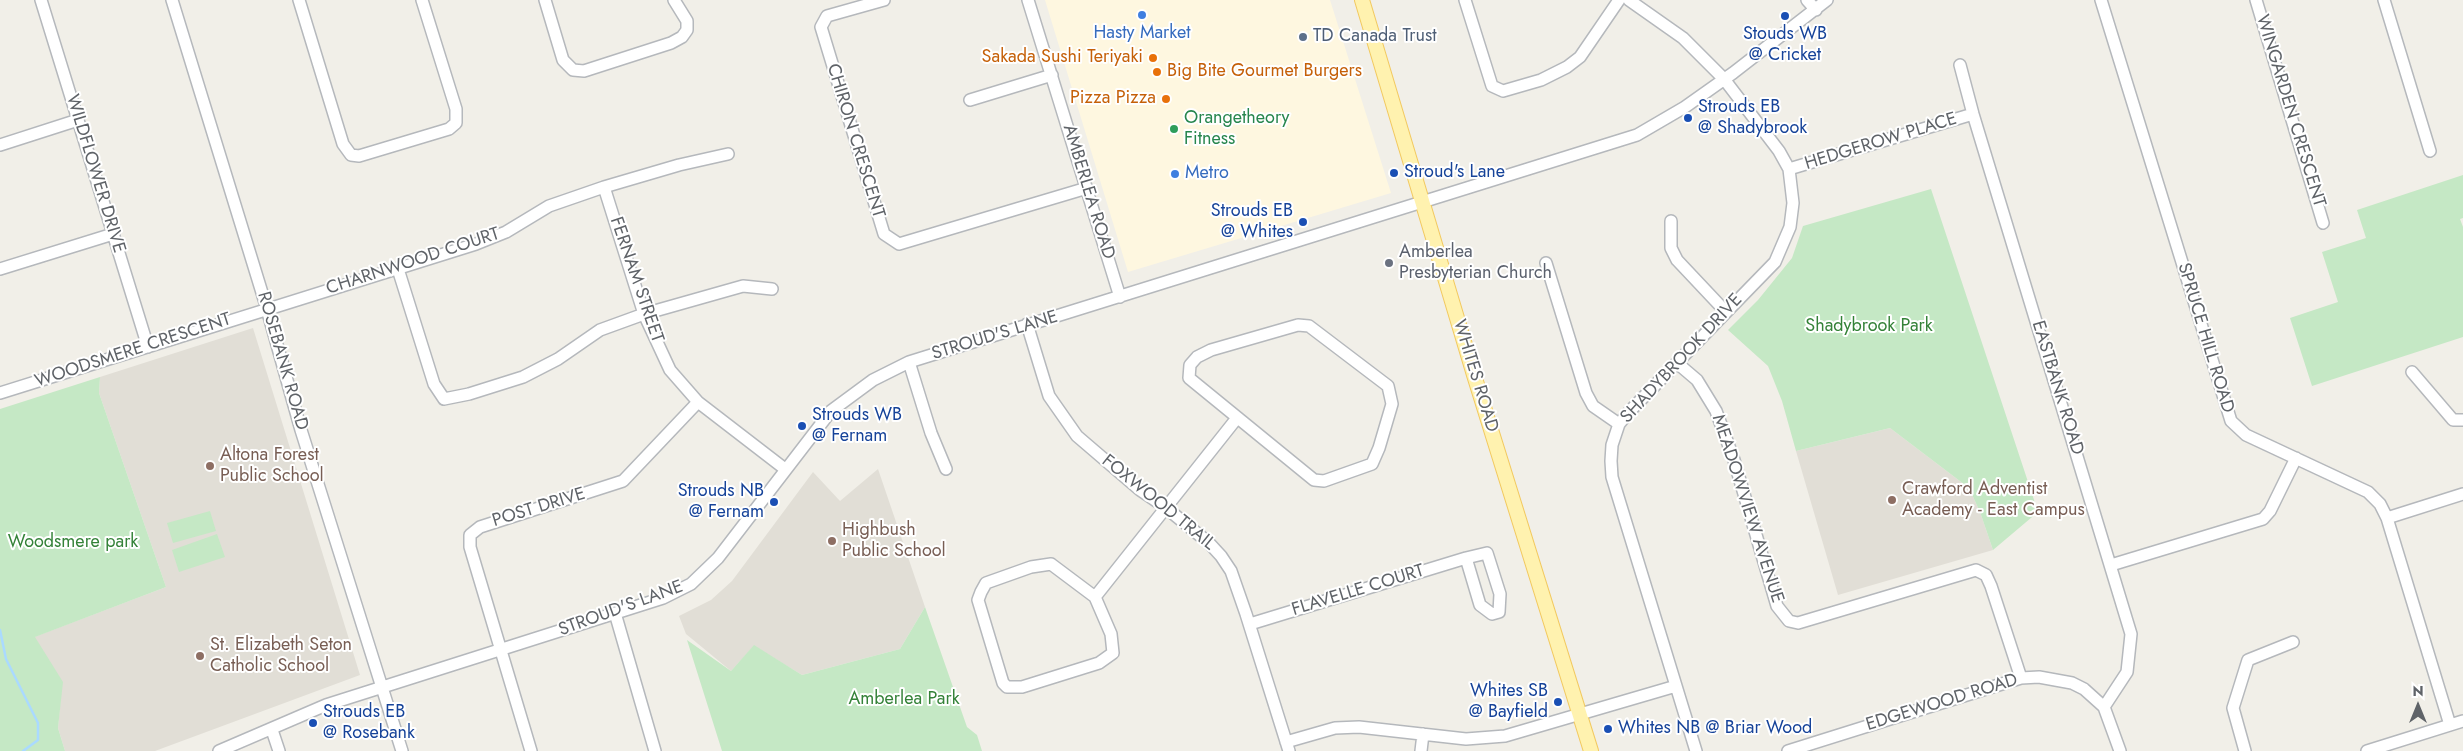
<!DOCTYPE html>
<html>
<head>
<meta charset="utf-8">
<style>
  body { margin:0 }
  #map { position:relative; width:2463px; height:751px; overflow:hidden; background:#f1efe8; font-family:Jost,sans-serif }
  canvas { display:block }
  .north { position:absolute; left:2393px; top:681px; width:50px; height:50px; -webkit-text-stroke:4px #fff; paint-order:stroke; rotate:0deg; font-size:14px; font-weight:700; line-height:20px; text-align:center; color:#5f6368 }
  .north::after { content:''; display:block; margin:auto; width:18px; height:22px; background:#5f6368; clip-path:polygon(50% 0,100% 100%,50% 72%,0 100%) }
</style>
</head>
<body>
<div id="map">
<canvas width="2463" height="751"></canvas>
<div class="north">N</div>
</div>
<script>
const ctx = document.querySelector('canvas').getContext('2d');
ctx.lineJoin = 'round';
function fill(path, color) {
  ctx.fillStyle = color;
  ctx.fill(path, 'evenodd');
}
function toPath(rows) {
  const path = new Path2D();
  for (const r of rows) {
    path.moveTo(r[0], r[1]);
    for (let i = 2; i < r.length; i += 2) path.lineTo(r[i], r[i + 1]);
  }
  return path;
}
function strokePath(path, color, width, dash) {
  ctx.strokeStyle = color;
  ctx.lineWidth = width;
  ctx.lineCap = dash ? 'butt' : 'round';
  ctx.setLineDash(dash || []);
  ctx.stroke(path);
}
function label(font, color, halo, rows, align = 'center') {
  ctx.font = font + ' Jost,sans-serif';
  ctx.lineWidth = 4;
  ctx.setLineDash([]);
  ctx.textBaseline = 'middle';
  ctx.strokeStyle = halo;
  ctx.fillStyle = color;
  for (const [text, x, y, turn = 0] of rows) {
    ctx.save();
    ctx.translate(x, y);
    ctx.rotate((+turn || 0) * Math.PI / 180);
    ctx.textAlign = isNaN(turn) ? turn : align;
    if (halo) ctx.strokeText(text, 0, 0);
    ctx.fillText(text, 0, 0);
    ctx.restore();
  }
}
fill(toPath([
  [1045,0,1330,0,1391,193,1128,272]
]), '#fef7e0');
fill(toPath([
  [253,328,360,675,155,751,65,751,58,728,62,682,34,637,166,587,99,393,100,377],
  [1890,428,1969,488,1980,512,1993,550,1838,595,1796,451],
  [878,469,925,607,900,649,802,675,754,646,731,671,686,634,679,616,711,600,732,581,813,472,840,501]
]), '#e1ded6');
fill(toPath([
  [2463,175,2463,218,2460,219,2463,227,2463,337,2312,386,2290,318,2338,302,2322,252,2366,238,2357,210],
  [1931,189,2038,512,1993,550,1980,512,1969,488,1890,428,1796,451,1782,401,1768,366,1728,330,1758,300,1792,258,1803,226],
  [100,377,99,393,166,587,35,637,63,682,58,728,65,751,0,751,0,409],
  [210,511,216,531,173,543,167,523],
  [217,534,225,557,179,572,172,550],
  [925,607,967,727,977,735,982,751,722,751,687,640,731,671,754,645,802,675,900,649]
]), '#c5e8c5');
strokePath(toPath([
  [0,630,6,659,38,723,38,740,23,751]
]), '#aadaff', 2.5);
const minor = toPath([
  [41,0,148,347],
  [172,0,267,309,301,430,402,751],
  [299,0,343,144,351,155,359,156,449,129,456,123,456,109,422,0],
  [545,0,563,60,573,70,584,71,671,43,682,37,687,30,687,21,674,0],
  [884,0,827,16,821,27,884,234,899,244,1087,188],
  [1028,0,1120,297],
  [1465,0,1492,86,1503,91,1541,80,1567,67,1580,57,1619,0],
  [1629,0,1683,38,1724,79,1779,151,1789,169,1793,203,1790,227,1775,262,1629,412,1619,424,1612,445,1611,461,1612,477,1696,751],
  [1807,0,1816,10],
  [2101,0,2231,421,2246,435,2368,492,2380,504,2387,518,2450,725],
  [2256,0,2323,223],
  [2384,0,2430,151],
  [1960,65,1973,114,2131,634,2127,672,2104,707],
  [970,100,1052,75],
  [0,145,78,120],
  [1789,169,1973,114],
  [604,187,644,314,670,370,698,402,785,469],
  [1671,221,1671,248,1677,260,1726,312],
  [1546,263,1586,393,1593,406,1619,424],
  [0,269,113,234],
  [398,269,434,384,444,399,469,394,523,377,558,359,600,330,644,314,743,286,772,289],
  [1027,324,1049,396,1077,436,1140,490,1165,507,1209,543,1221,556,1231,571,1246,614,1289,751],
  [1298,325,1309,326,1388,386,1392,404,1379,448,1372,464,1324,481,1314,480,1189,378,1190,365,1197,357,1211,350,1298,325],
  [909,362,931,433,946,469],
  [1677,363,1697,380,1716,411,1734,460,1777,606,1789,621,1798,623,1976,570,1986,575,1991,586,2021,678],
  [2412,372,2453,420,2463,420],
  [0,393,476,244,506,232,549,206,604,187,679,165,728,154],
  [2387,518,2463,494],
  [1051,564,1095,597,1111,634,1113,653,1099,663,1022,687,1007,687,1003,683,978,600,981,592,986,583,1031,567,1051,564],
  [2111,565,2263,519,2270,511,2296,458],
  [1095,597,1237,418],
  [615,613,655,751],
  [1250,624,1466,558,1487,553,1500,594,1499,612,1492,614,1480,605,1466,558],
  [272,730,279,751],
  [1286,742,1335,728,1359,727,1466,739,1505,736,1676,686],
  [219,751,326,705,663,598,691,584,718,558,831,411,873,380,909,362,1637,135,1685,107,1733,73,1827,0],
  [531,751,470,547,470,535,480,527,623,481,698,402],
  [1421,751,1423,734],
  [1788,751,2021,678,2039,677,2072,683,2084,689,2104,707,2120,751],
  [2245,751,2233,708,2248,660,2293,642],
  [2367,751,2463,721]
]);
const major = toPath([
  [1362,0,1474,375,1591,751]
]);
strokePath(minor, '#b5b8bc', 14);
strokePath(major, '#f2c960', 16);
strokePath(minor, '#fff', 11);
strokePath(major, '#fff2af', 14);
for (const [x, y, r, color] of [
  [1142,15,5,"#3f7fe0"],
  [1785,16,5,"#1a4fb4"],
  [1303,37,5,"#5c6f8a"],
  [1153,58,5,"#e8710a"],
  [1157,72,5,"#e8710a"],
  [1166,99,5,"#e8710a"],
  [1688,118,5,"#1a4fb4"],
  [1174,129,5,"#2e9e5b"],
  [1394,173,5,"#1a4fb4"],
  [1175,174,5,"#3f7fe0"],
  [1303,222,5,"#1a4fb4"],
  [1389,263,5,"#6b7280"],
  [802,426,5,"#1a4fb4"],
  [210,466,5,"#8d6e63"],
  [1892,500,5,"#8d6e63"],
  [774,502,5,"#1a4fb4"],
  [832,541,5,"#8d6e63"],
  [200,656,5,"#8d6e63"],
  [1558,702,5,"#1a4fb4"],
  [313,723,5,"#1a4fb4"],
  [1608,729,5,"#1a4fb4"]
]) {
  const dot = new Path2D();
  dot.arc(x, y, r, 0, 2 * Math.PI);
  ctx.fillStyle = color;
  ctx.fill(dot);
  strokePath(dot, '#fff', 2);
}
label('18px', '#366cbe', '#fff', [
  ["Hasty Market",1142,34],
  ["Metro",1185,174,"left"]
]);
label('18px', '#164399', '#fff', [
  ["Stouds WB",1785,35,"center"],
  ["@ Cricket",1785,56,"center"],
  ["Strouds EB",1698,108],
  ["@ Shadybrook",1698,129],
  ["Stroud's Lane",1404,173],
  ["Strouds EB",1293,212,"right"],
  ["@ Whites",1293,233,"right"],
  ["Strouds WB",812,416],
  ["@ Fernam",812,437],
  ["Strouds NB",764,492,"right"],
  ["@ Fernam",764,513,"right"],
  ["Whites SB",1548,692,"right"],
  ["@ Bayfield",1548,713,"right"],
  ["Strouds EB",323,713],
  ["@ Rosebank",323,734],
  ["Whites NB @ Briar Wood",1618,729]
], 'left');
label('18px', '#4e5e75', '#fff', [
  ["TD Canada Trust",1313,37]
], 'left');
label('18px', '#c56008', '#fff', [
  ["Sakada Sushi Teriyaki",1143,58],
  ["Big Bite Gourmet Burgers",1167,72,"left"],
  ["Pizza Pizza",1156,99]
], 'right');
label('18px', '#5f6368', '#fff', [
  ["WINGARDEN CRESCENT",2290,111,73],
  ["CHIRON CRESCENT",855,141,73],
  ["HEDGEROW PLACE",1881,142,-17],
  ["WILDFLOWER DRIVE",95,174,73],
  ["AMBERLEA ROAD",1088,192,73],
  ["CHARNWOOD COURT",413,262,-18],
  ["FERNAM STREET",636,280,71],
  ["STROUD'S LANE",995,336,-17],
  ["SPRUCE HILL ROAD",2205,338,73],
  ["WOODSMERE CRESCENT",133,351,-18],
  ["SHADYBROOK DRIVE",1682,359,-47],
  ["ROSEBANK ROAD",282,361,74],
  ["WHITES ROAD",1475,376,73],
  ["EASTBANK ROAD",2057,388,73],
  ["FOXWOOD TRAIL",1158,503,39],
  ["POST DRIVE",539,508,-17],
  ["MEADOWVIEW AVENUE",1747,509,72],
  ["FLAVELLE COURT",1358,591,-17],
  ["STROUD'S LANE",621,609,-20],
  ["EDGEWOOD ROAD",1942,703,-17]
]);
label('18px', '#27864d', '#fff', [
  ["Orangetheory",1184,119],
  ["Fitness",1184,140]
], 'left');
label('18px', '#5b616d', '#fff', [
  ["Amberlea",1399,253],
  ["Presbyterian Church",1399,274]
], 'left');
label('18px', '#348238', '#fff', [
  ["Shadybrook Park",1869,327],
  ["Woodsmere park",73,543],
  ["Amberlea Park",904,700]
]);
label('18px', '#785e54', '#fff', [
  ["Altona Forest",220,456],
  ["Public School",220,477],
  ["Crawford Adventist",1902,490],
  ["Academy - East Campus",1902,511],
  ["Highbush",842,531],
  ["Public School",842,552],
  ["St. Elizabeth Seton",210,646],
  ["Catholic School",210,667]
], 'left');
</script>
</body>
</html>
